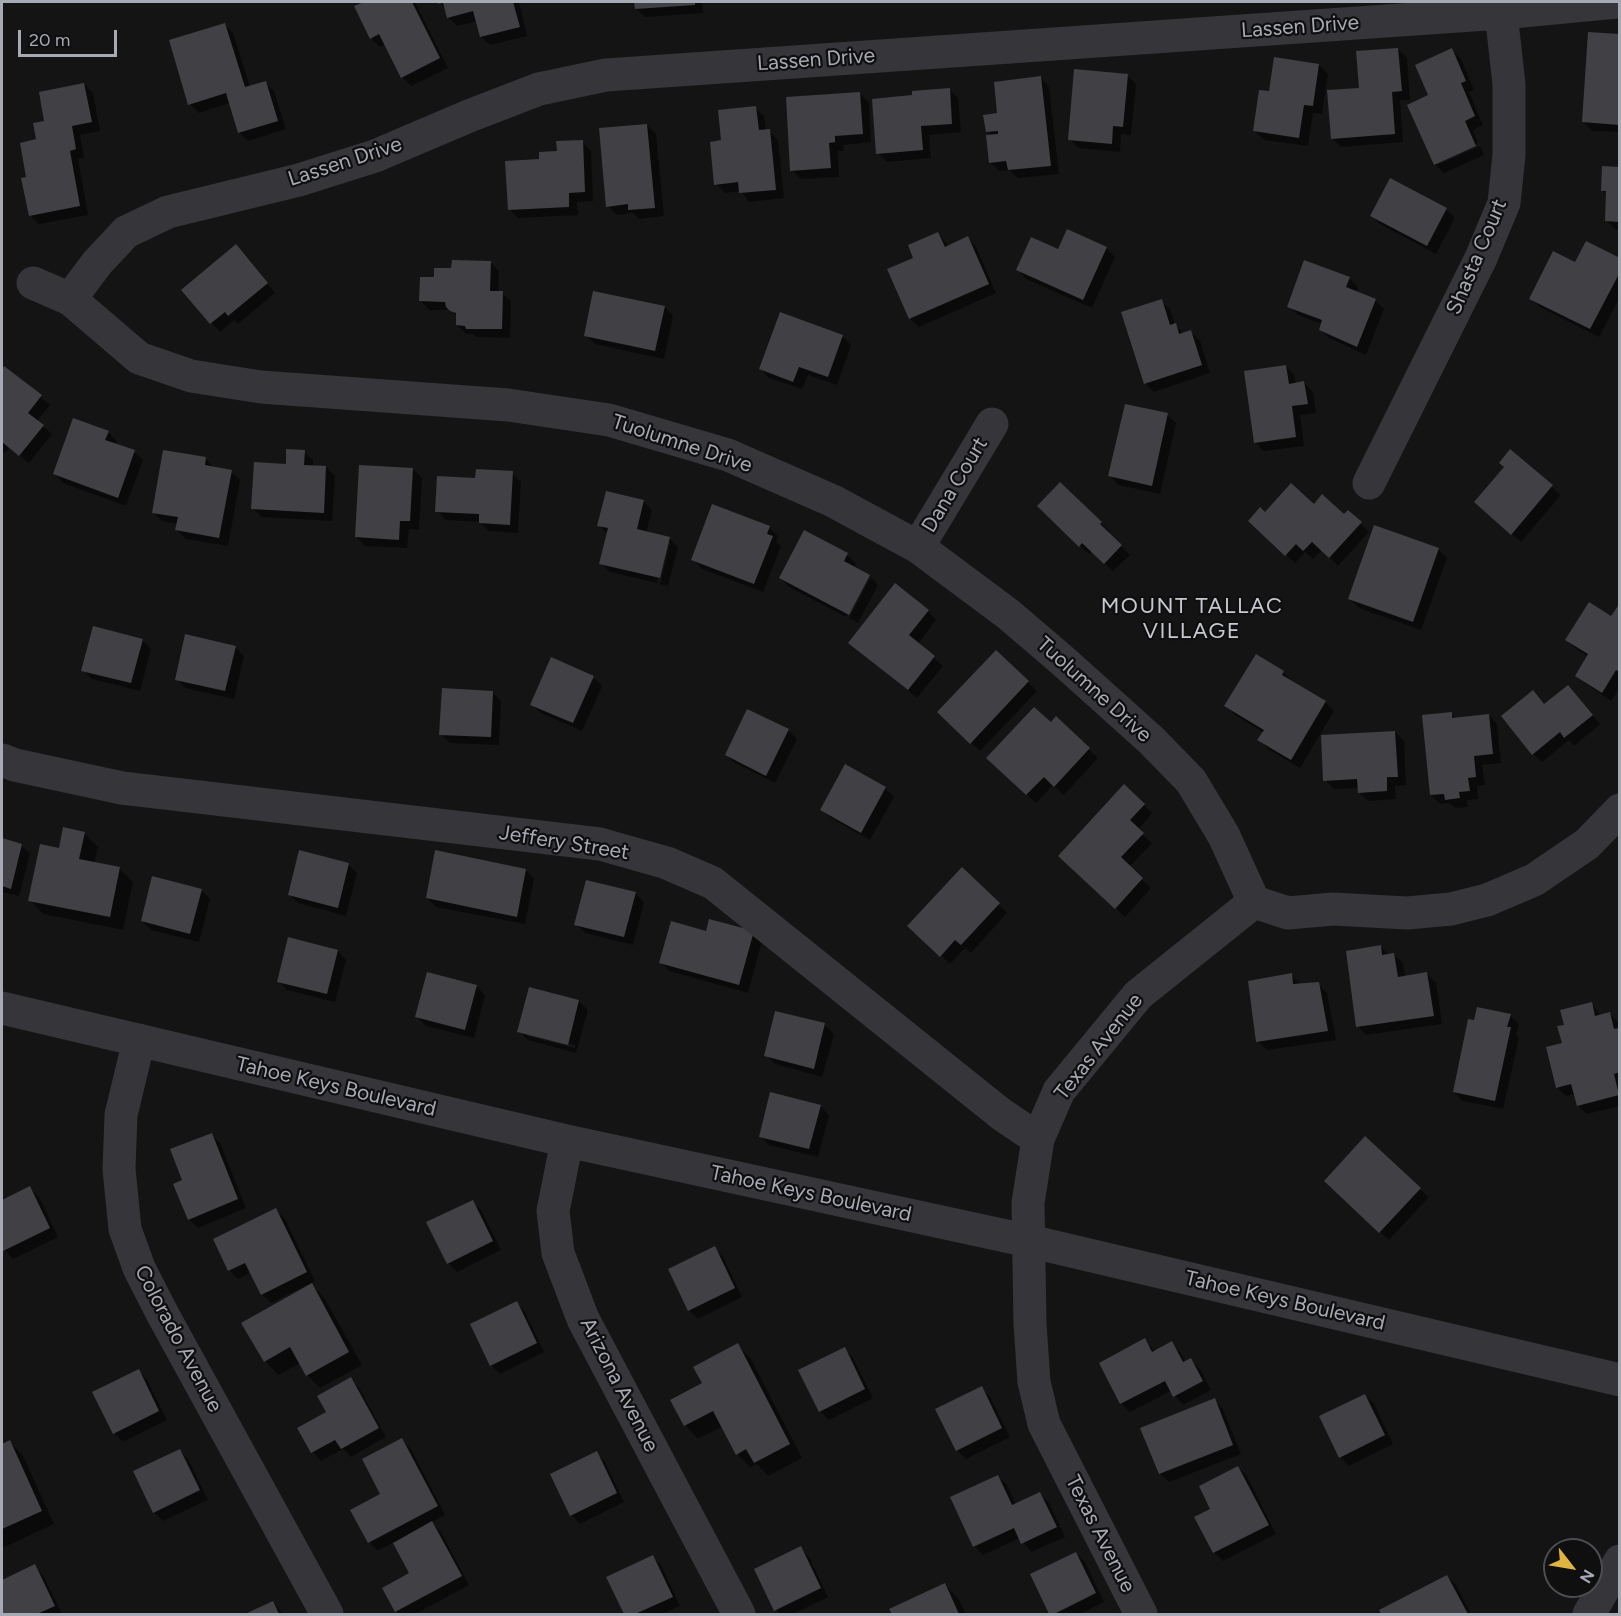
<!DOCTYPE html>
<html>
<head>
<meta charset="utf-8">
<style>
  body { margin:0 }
  #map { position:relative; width:1621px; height:1616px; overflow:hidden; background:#141415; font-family:Figtree,sans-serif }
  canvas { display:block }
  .frame { position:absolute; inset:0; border:3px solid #a7aab4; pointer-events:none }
  .north { position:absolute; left:1543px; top:1538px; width:60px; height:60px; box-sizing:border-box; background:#0f0f10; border:2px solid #4c4d52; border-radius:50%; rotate:121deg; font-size:16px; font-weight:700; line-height:24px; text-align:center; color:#a7aab4 }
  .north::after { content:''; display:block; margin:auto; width:21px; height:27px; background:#e0b441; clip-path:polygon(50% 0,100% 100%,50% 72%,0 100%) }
  .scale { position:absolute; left:18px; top:30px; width:99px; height:27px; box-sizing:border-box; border:3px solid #a7aab4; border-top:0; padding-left:8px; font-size:18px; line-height:21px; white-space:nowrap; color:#a7aab4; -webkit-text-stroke:4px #0f0f10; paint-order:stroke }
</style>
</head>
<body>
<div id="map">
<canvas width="1621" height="1616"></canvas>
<div class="frame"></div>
<div class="north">N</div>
<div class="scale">20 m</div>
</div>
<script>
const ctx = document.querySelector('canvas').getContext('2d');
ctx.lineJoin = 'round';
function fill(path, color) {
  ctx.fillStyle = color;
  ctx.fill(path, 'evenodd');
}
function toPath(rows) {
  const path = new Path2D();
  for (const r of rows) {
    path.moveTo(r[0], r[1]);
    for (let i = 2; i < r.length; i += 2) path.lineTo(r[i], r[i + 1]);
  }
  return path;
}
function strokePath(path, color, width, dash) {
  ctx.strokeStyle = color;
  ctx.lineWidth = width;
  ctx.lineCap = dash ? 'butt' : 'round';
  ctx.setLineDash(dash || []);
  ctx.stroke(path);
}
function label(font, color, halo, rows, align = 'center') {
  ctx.font = font + ' Figtree,sans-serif';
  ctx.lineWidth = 4.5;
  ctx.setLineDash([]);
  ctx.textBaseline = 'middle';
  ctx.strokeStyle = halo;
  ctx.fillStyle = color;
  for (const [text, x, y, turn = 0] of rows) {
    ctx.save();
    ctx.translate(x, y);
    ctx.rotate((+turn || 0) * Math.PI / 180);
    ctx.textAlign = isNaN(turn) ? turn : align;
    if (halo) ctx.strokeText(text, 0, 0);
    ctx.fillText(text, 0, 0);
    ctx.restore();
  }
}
fill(toPath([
  [367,2,415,2,448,68,411,86,403,78,386,44,380,47,371,38,356,7],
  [439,2,519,2,527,36,490,45,481,37,477,21,457,26,448,17,446,10],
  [636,2,702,2,703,13,645,17,636,9],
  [224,24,233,33,250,87,265,83,274,91,286,129,248,141,239,132,230,103,199,113,190,104],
  [1620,36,1620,132,1592,131,1584,122],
  [1398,49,1407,58,1410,100,1400,100,1403,142,1341,147,1332,138,1361,89],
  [1452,50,1461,59,1474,90,1469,92,1483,125,1473,130,1478,143,1437,162,1437,165,1480,146,1484,155,1444,173,1435,164,1430,96],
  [1319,65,1328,74,1322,114,1313,113,1308,146,1264,140,1255,131],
  [1127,75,1136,84,1131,135,1121,134,1120,152,1078,148,1070,139],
  [1041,78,1049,87,1059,174,1018,178,1009,170,999,171,990,162,992,136,987,131,998,115],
  [84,84,93,93,100,131,80,135,84,158,78,159,88,215,39,224,30,215,28,178,38,140,46,122],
  [949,90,958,98,961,132,929,135,931,158,887,162,878,153,914,96],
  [860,94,869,103,871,142,843,145,844,151,838,151,839,177,801,179,792,170],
  [755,108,764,116,766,131,769,131,778,140,784,198,749,202,741,191,725,193,716,184,722,142],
  [647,125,656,134,664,216,639,219,633,213,617,215,608,206],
  [582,142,591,151,593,201,577,202,578,215,518,218,509,209,540,160],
  [1620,168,1620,230,1616,230,1607,221,1608,196,1602,190],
  [1446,209,1455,218,1436,254,1380,224,1371,215],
  [938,233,949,247,968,238,976,247,996,293,919,327,910,319,889,270,915,258],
  [1106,248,1115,257,1092,308,1026,279,1018,270,1059,251],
  [244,255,275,293,238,324,234,320,220,332,183,290],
  [1620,260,1620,297,1599,337,1540,307,1531,299,1576,264],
  [490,262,499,271,498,293,502,293,511,301,510,338,476,337,473,334,466,334,457,325,457,316,451,310,429,310,421,301,435,278,453,270],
  [1349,278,1358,287,1356,293,1375,300,1384,309,1366,355,1329,338,1320,329,1322,324,1298,315,1289,306],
  [1161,301,1170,309,1175,325,1184,334,1191,332,1200,341,1210,373,1154,392,1145,383],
  [665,307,673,316,664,359,595,344,586,335],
  [842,336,851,345,837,385,808,375,802,389,769,378,761,369],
  [1286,366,1294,375,1296,384,1304,383,1313,392,1316,413,1300,415,1304,446,1264,451,1255,442],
  [5,368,50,405,37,421,52,434,29,463,9,448,5,453,2,450,2,372],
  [1167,415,1176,423,1160,494,1119,485,1110,476],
  [108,432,117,441,115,445,134,452,143,460,126,506,63,483,55,474],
  [304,452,313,460,313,467,326,467,335,476,332,521,261,517,253,508,287,466],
  [1511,452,1561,495,1521,542,1484,511,1505,467],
  [205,459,214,467,231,472,240,480,228,546,186,539,177,530,178,524,162,521,153,512],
  [413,469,422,478,419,530,409,529,407,548,365,546,356,537],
  [512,473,521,482,518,533,489,531,480,522,446,520,437,511,477,479],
  [1060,484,1110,532,1108,533,1130,555,1113,571,1092,551,1089,554,1039,506],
  [643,501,652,510,646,533,669,538,678,547,668,586,660,584,670,542,667,542,657,583,610,572,601,563,608,535,599,525],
  [1314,506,1344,516,1348,512,1369,532,1338,566,1322,550,1313,559,1305,552,1295,563,1259,530,1265,514],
  [769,528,778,536,776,542,781,546,763,592,702,569,693,560],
  [805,532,847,555,856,563,854,568,870,577,867,577,846,617,789,587,780,578],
  [1438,549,1447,558,1421,630,1359,608,1350,599],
  [871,577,878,585,858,623,849,618],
  [1620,607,1620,688,1611,701,1586,684,1577,675,1589,657,1576,649,1567,640,1612,618],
  [928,611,936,620,918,644,943,666,917,698,850,643],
  [142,640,151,649,140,691,92,679,83,670],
  [235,647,244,656,234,699,185,688,177,679],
  [996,652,1037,691,980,751,939,712],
  [1283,672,1292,681,1325,702,1334,711,1300,768,1268,749,1259,740,1264,733,1235,715,1226,706],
  [593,677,602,686,582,731,541,713,532,705],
  [1568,687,1600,724,1574,746,1569,740,1542,762,1533,754,1545,706],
  [492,692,501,701,499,745,450,743,441,734],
  [1451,714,1456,719,1489,715,1497,724,1501,763,1482,765,1485,785,1477,786,1478,799,1467,800,1468,807,1455,808,1449,803,1440,804,1431,795],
  [1056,718,1098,758,1064,795,1053,785,1036,803,997,766],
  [788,730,797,739,775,783,735,763,726,755],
  [1395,732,1404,741,1406,785,1395,786,1396,799,1368,801,1359,792,1359,788,1334,789,1325,780],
  [885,788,894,797,870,840,831,818,822,810],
  [1144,805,1152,813,1138,830,1152,843,1129,867,1151,888,1125,917,1069,865],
  [84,833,98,847,94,864,119,868,133,882,123,930,43,914,30,900,60,850],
  [2,840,21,845,30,854,19,896,2,892],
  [348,864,357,873,346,916,298,903,289,894],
  [962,869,1007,913,971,953,965,948,950,964,918,934],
  [526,870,534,879,525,924,436,907,427,898],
  [201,890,210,899,199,942,151,930,142,921],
  [635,893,644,902,633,945,585,933,576,924],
  [707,932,754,932,762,941,748,993,669,971,661,962],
  [1381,947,1389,955,1394,955,1403,963,1405,977,1427,974,1436,983,1442,1024,1366,1035,1358,1026],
  [338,951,346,960,335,1002,287,990,279,981],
  [1291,975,1300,984,1318,984,1327,993,1336,1040,1267,1050,1258,1041],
  [476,986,485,995,474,1038,426,1026,417,1017],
  [579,1001,588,1010,576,1053,528,1040,519,1031],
  [527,1033,575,1045,575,1048,527,1036],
  [1592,1004,1601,1016,1610,1014,1619,1023,1620,1106,1587,1114,1578,1106,1575,1094,1566,1096,1557,1087,1566,1026],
  [776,1013,825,1025,834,1034,822,1077,775,1064,766,1055],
  [1510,1015,1519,1024,1516,1035,1519,1038,1503,1109,1463,1101,1454,1092,1476,1022],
  [820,1106,829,1115,818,1157,769,1145,760,1136],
  [211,1134,220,1143,246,1208,198,1228,189,1219,184,1181],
  [1366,1138,1429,1197,1389,1240,1335,1189],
  [30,1188,39,1197,58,1237,13,1259,5,1250,2,1243,2,1202],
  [472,1202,481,1210,501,1250,457,1272,448,1263],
  [276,1210,285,1219,315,1281,271,1303,262,1294,251,1272,238,1279,229,1270],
  [714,1248,723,1257,742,1297,698,1319,689,1310],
  [312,1285,325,1299,362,1365,320,1388,307,1375,300,1363,278,1375,265,1361],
  [516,1303,525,1312,544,1352,500,1374,491,1365],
  [1145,1340,1155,1352,1171,1343,1180,1352,1186,1363,1191,1360,1200,1369,1211,1390,1183,1405,1171,1391,1130,1412,1121,1403],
  [737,1345,751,1359,802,1458,768,1476,757,1464,750,1467,737,1454,723,1426,698,1439,685,1425,704,1384],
  [844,1349,853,1358,873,1398,829,1420,820,1411],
  [139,1371,147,1380,167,1420,123,1442,114,1433],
  [351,1379,359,1388,386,1437,351,1457,343,1449,321,1461,313,1452,299,1428,328,1413],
  [981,1388,990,1397,1010,1437,966,1459,957,1450],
  [1365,1395,1374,1404,1393,1444,1349,1466,1340,1457,1321,1417],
  [1214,1400,1223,1409,1241,1454,1169,1482,1160,1474],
  [402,1440,411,1449,445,1515,431,1522,441,1532,469,1585,415,1614,400,1614,396,1611,411,1573,394,1542,378,1551,369,1542,382,1494],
  [10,1442,23,1456,54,1524,2,1548,2,1446],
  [179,1450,188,1459,208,1500,163,1521,154,1512],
  [596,1453,605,1462,624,1502,580,1524,572,1515],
  [1238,1467,1247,1476,1276,1534,1223,1561,1214,1552,1212,1510],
  [998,1477,1007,1485,1016,1505,1040,1494,1049,1503,1065,1537,1031,1552,1020,1538,983,1555,974,1546],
  [800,1548,809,1557,828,1597,793,1614,780,1614,776,1610],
  [1076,1553,1085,1562,1104,1602,1080,1614,1051,1614,1032,1575],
  [652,1557,661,1565,680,1606,662,1614,626,1614,608,1578],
  [34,1566,43,1575,62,1614,3,1614,2,1582],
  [1447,1577,1456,1585,1471,1614,1383,1614,1381,1610],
  [945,1585,958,1598,966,1614,894,1614,891,1610],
  [273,1603,283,1614,248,1614]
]), '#0007');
fill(toPath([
  [364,2,412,2,440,58,401,78,379,34,370,39,354,6],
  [438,2,513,2,520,27,480,37,473,11,447,18,443,3,438,4],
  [634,2,695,2,695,5,635,9],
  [225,23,245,87,266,81,278,121,238,133,226,93,188,105,169,40],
  [1588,32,1620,34,1619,125,1582,122],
  [1398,48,1402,91,1392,92,1395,134,1331,139,1327,90,1359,88,1356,51],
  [1452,48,1466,81,1461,83,1475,116,1465,121,1476,146,1434,165,1407,105,1428,95,1415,65],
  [1274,57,1319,64,1313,106,1304,105,1299,138,1253,131,1259,90,1269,91],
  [1074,69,1128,74,1123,127,1113,126,1112,144,1068,140],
  [1041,76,1051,166,1008,170,1006,161,989,163,986,135,998,134,998,131,986,132,983,115,997,113,994,82],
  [84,83,92,122,72,126,76,149,70,151,80,206,29,216,21,178,26,177,20,143,36,139,33,123,44,121,39,92],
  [950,88,952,124,921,126,923,150,876,154,872,99,912,95,912,91],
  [860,92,863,134,835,136,835,142,829,143,831,168,790,171,786,97],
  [756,106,759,130,770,129,776,190,739,193,738,182,714,185,710,142,721,140,718,110],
  [647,124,655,208,628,210,628,204,606,207,599,128],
  [583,140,585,192,569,193,569,207,508,210,505,161,539,159,539,152,557,151,556,141],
  [1602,166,1620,167,1620,222,1605,221,1606,191,1601,191],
  [1390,178,1447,208,1427,246,1370,216],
  [1067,229,1107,247,1083,300,1016,270,1031,237,1058,249],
  [938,232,945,247,968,236,989,284,909,319,887,269,913,258,908,245],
  [1586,241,1620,258,1620,272,1590,329,1529,299,1553,251,1575,262],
  [236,244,268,283,228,316,225,312,210,324,181,290],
  [452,260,491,261,490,291,503,291,502,329,466,329,465,326,456,325,456,313,450,311,446,307,445,302,419,301,420,277,434,277,434,268,451,268],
  [1304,260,1350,277,1346,287,1376,299,1357,347,1319,330,1322,320,1287,307],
  [593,291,665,306,655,351,584,336],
  [1162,299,1170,325,1176,323,1179,334,1191,330,1202,365,1144,384,1121,312],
  [780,312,843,335,828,377,799,367,793,382,759,369],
  [1286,365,1289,384,1304,381,1308,404,1292,406,1296,437,1254,443,1244,371],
  [4,366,42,395,28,413,44,425,19,456,2,442,2,370],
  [1125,404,1168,413,1152,486,1108,476],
  [73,418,109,431,105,440,135,450,118,498,53,474],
  [286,449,305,450,304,465,326,466,324,513,251,509,254,462,286,464],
  [1510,449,1553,485,1511,535,1474,502,1504,467,1499,463],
  [163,450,206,457,205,465,232,470,219,538,175,530,178,517,152,513],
  [359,465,413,468,410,521,400,521,399,540,355,537],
  [476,469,513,471,510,525,479,523,479,514,435,512,437,476,475,478],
  [1060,482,1102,522,1100,524,1122,545,1104,564,1082,543,1079,547,1037,506],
  [1291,483,1314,504,1322,494,1344,514,1348,510,1362,522,1329,558,1312,542,1303,551,1296,544,1285,556,1248,521,1260,507,1265,512],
  [606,491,644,500,637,529,670,537,660,578,599,564,608,528,597,526],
  [712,504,770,526,767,534,773,536,754,584,691,560],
  [1374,525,1439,548,1413,622,1348,599],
  [804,530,848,553,844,561,870,575,849,615,779,578],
  [895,583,929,610,909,635,935,656,908,690,848,643],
  [1589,602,1611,616,1620,603,1620,672,1616,670,1602,693,1575,676,1588,654,1565,640],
  [93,626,143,639,131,683,81,671],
  [185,634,236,646,225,691,175,680],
  [996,650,1029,681,970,744,937,712],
  [1256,654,1284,671,1282,675,1326,701,1291,760,1257,740,1264,730,1224,706],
  [551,657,594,676,573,723,530,705],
  [1568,685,1593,715,1564,738,1560,732,1532,755,1501,716,1533,690,1544,704],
  [442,688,493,691,491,737,439,735],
  [1034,707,1051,722,1056,716,1090,748,1054,787,1044,777,1026,795,986,758],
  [747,709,789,729,766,776,725,755],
  [1452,712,1452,718,1489,714,1493,754,1474,756,1476,777,1468,778,1470,791,1459,792,1460,798,1445,800,1444,794,1430,795,1422,715],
  [1395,731,1398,777,1387,777,1387,791,1358,793,1357,779,1323,781,1321,735],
  [845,764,886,787,861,833,820,810],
  [1124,784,1145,804,1130,820,1144,833,1121,857,1143,878,1115,909,1058,856],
  [63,827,85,832,79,859,120,867,110,917,28,901,40,844,59,848],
  [2,838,22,844,11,889,2,886],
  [299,850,349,863,338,908,288,895],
  [435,850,526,869,517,917,426,898],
  [962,867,1000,903,961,945,955,940,940,957,907,926],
  [152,876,202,889,190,934,141,921],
  [586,880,636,892,624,937,574,925],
  [709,919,754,931,739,985,659,963,671,921,706,931],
  [288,937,338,950,327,994,277,982],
  [1381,945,1382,955,1394,953,1398,977,1427,972,1434,1016,1356,1027,1346,951],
  [427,972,477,985,465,1030,415,1017],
  [1292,973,1293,984,1319,982,1328,1031,1256,1042,1248,981],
  [529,987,579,1000,568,1045,517,1032],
  [1592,1002,1595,1016,1610,1012,1614,1029,1619,1028,1620,1072,1614,1074,1619,1095,1577,1106,1571,1084,1556,1088,1546,1047,1562,1043,1557,1026,1564,1025,1560,1010],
  [1477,1007,1511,1014,1507,1027,1511,1027,1495,1101,1453,1092,1468,1019,1474,1020],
  [775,1011,825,1023,814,1069,764,1056],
  [770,1092,821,1105,809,1149,759,1137],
  [212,1133,238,1199,188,1220,173,1184,182,1180,170,1149],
  [1365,1136,1421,1188,1379,1233,1324,1181],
  [30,1186,50,1228,3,1251,2,1247,2,1200],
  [473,1200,493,1241,447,1264,426,1222],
  [276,1208,307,1272,261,1295,245,1263,228,1271,213,1239],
  [715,1246,735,1288,688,1311,668,1269],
  [312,1283,349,1352,306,1376,290,1347,264,1362,241,1323],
  [517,1301,537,1343,490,1366,470,1324],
  [1145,1338,1152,1352,1172,1341,1183,1362,1191,1358,1203,1381,1173,1397,1165,1381,1120,1404,1099,1363],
  [738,1343,790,1444,754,1463,746,1449,736,1455,713,1411,684,1426,670,1400,702,1383,693,1367],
  [845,1347,865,1389,819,1412,798,1370],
  [139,1369,159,1411,113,1434,92,1392],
  [351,1377,379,1428,341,1449,335,1440,311,1453,297,1428,326,1412,317,1396],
  [982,1386,1002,1428,956,1451,935,1409],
  [1365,1394,1385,1435,1339,1458,1319,1416],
  [1215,1398,1233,1445,1159,1474,1140,1428],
  [402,1438,438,1506,368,1543,350,1510,380,1494,362,1459],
  [10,1440,42,1511,2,1529,2,1444],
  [180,1449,200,1490,153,1513,133,1471],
  [597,1451,617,1493,570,1516,550,1474],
  [1238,1466,1269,1525,1213,1553,1194,1517,1210,1509,1199,1486],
  [998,1475,1012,1505,1040,1492,1057,1527,1021,1544,1014,1528,973,1547,950,1497],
  [432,1521,462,1576,395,1612,382,1588,409,1573,393,1543],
  [801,1546,821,1588,774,1611,754,1569],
  [1076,1552,1096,1593,1054,1614,1049,1614,1030,1574],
  [653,1555,673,1597,635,1614,624,1614,606,1577],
  [35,1564,55,1606,37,1614,2,1614,2,1580],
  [1447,1575,1468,1614,1381,1614,1379,1610],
  [945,1583,959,1614,892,1614,889,1609],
  [273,1601,279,1614,245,1614]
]), '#414145');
strokePath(toPath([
  [33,283,70,299,139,358,191,376,261,387,508,405,609,420,728,455,833,501,918,547,1008,614,1063,661,1151,740,1191,781,1224,836,1254,902],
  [70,299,97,263,126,232,168,212,299,180,375,156,469,116,539,89,606,75,1501,13,1617,2],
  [1369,483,1481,258,1504,203,1509,155,1509,84,1501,13],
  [918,547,992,424],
  [2,760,15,765,122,788,600,844,667,863,713,883,1001,1114,1038,1139],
  [2,1008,567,1141,1029,1241,1620,1380],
  [139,1040,121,1115,119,1169,125,1229,139,1268,162,1313,327,1614],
  [567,1141,553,1211,558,1253,583,1319,739,1614],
  [1141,1614,1044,1424,1034,1382,1030,1324,1028,1203,1038,1139,1059,1091,1138,995,1254,902,1288,913,1333,909,1407,913,1451,909,1487,900,1534,880,1587,844,1620,810],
  [1589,1614,1620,1561]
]), '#35353a', 33);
label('21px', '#a7aab4', '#0f0f10', [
  ["Lassen Drive",1300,27,-4],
  ["Lassen Drive",816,60,-4],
  ["Lassen Drive",345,162,-18],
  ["Shasta Court",1477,257,-67],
  ["Tuolumne Drive",682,444,18],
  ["Dana Court",955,485,-59],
  ["Tuolumne Drive",1094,690,42],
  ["Jeffery Street",564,843,9],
  ["Texas Avenue",1099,1047,-52],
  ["Tahoe Keys Boulevard",336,1087,13],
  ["Tahoe Keys Boulevard",811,1194,12],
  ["Tahoe Keys Boulevard",1285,1301,13],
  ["Colorado Avenue",178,1339,62],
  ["Arizona Avenue",619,1385,63],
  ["Texas Avenue",1100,1534,63]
]);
ctx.letterSpacing = '1.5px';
label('22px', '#c7c9d1', '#0f0f10', [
  ["MOUNT TALLAC",1192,607],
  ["VILLAGE",1192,632]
]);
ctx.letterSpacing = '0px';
</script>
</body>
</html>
